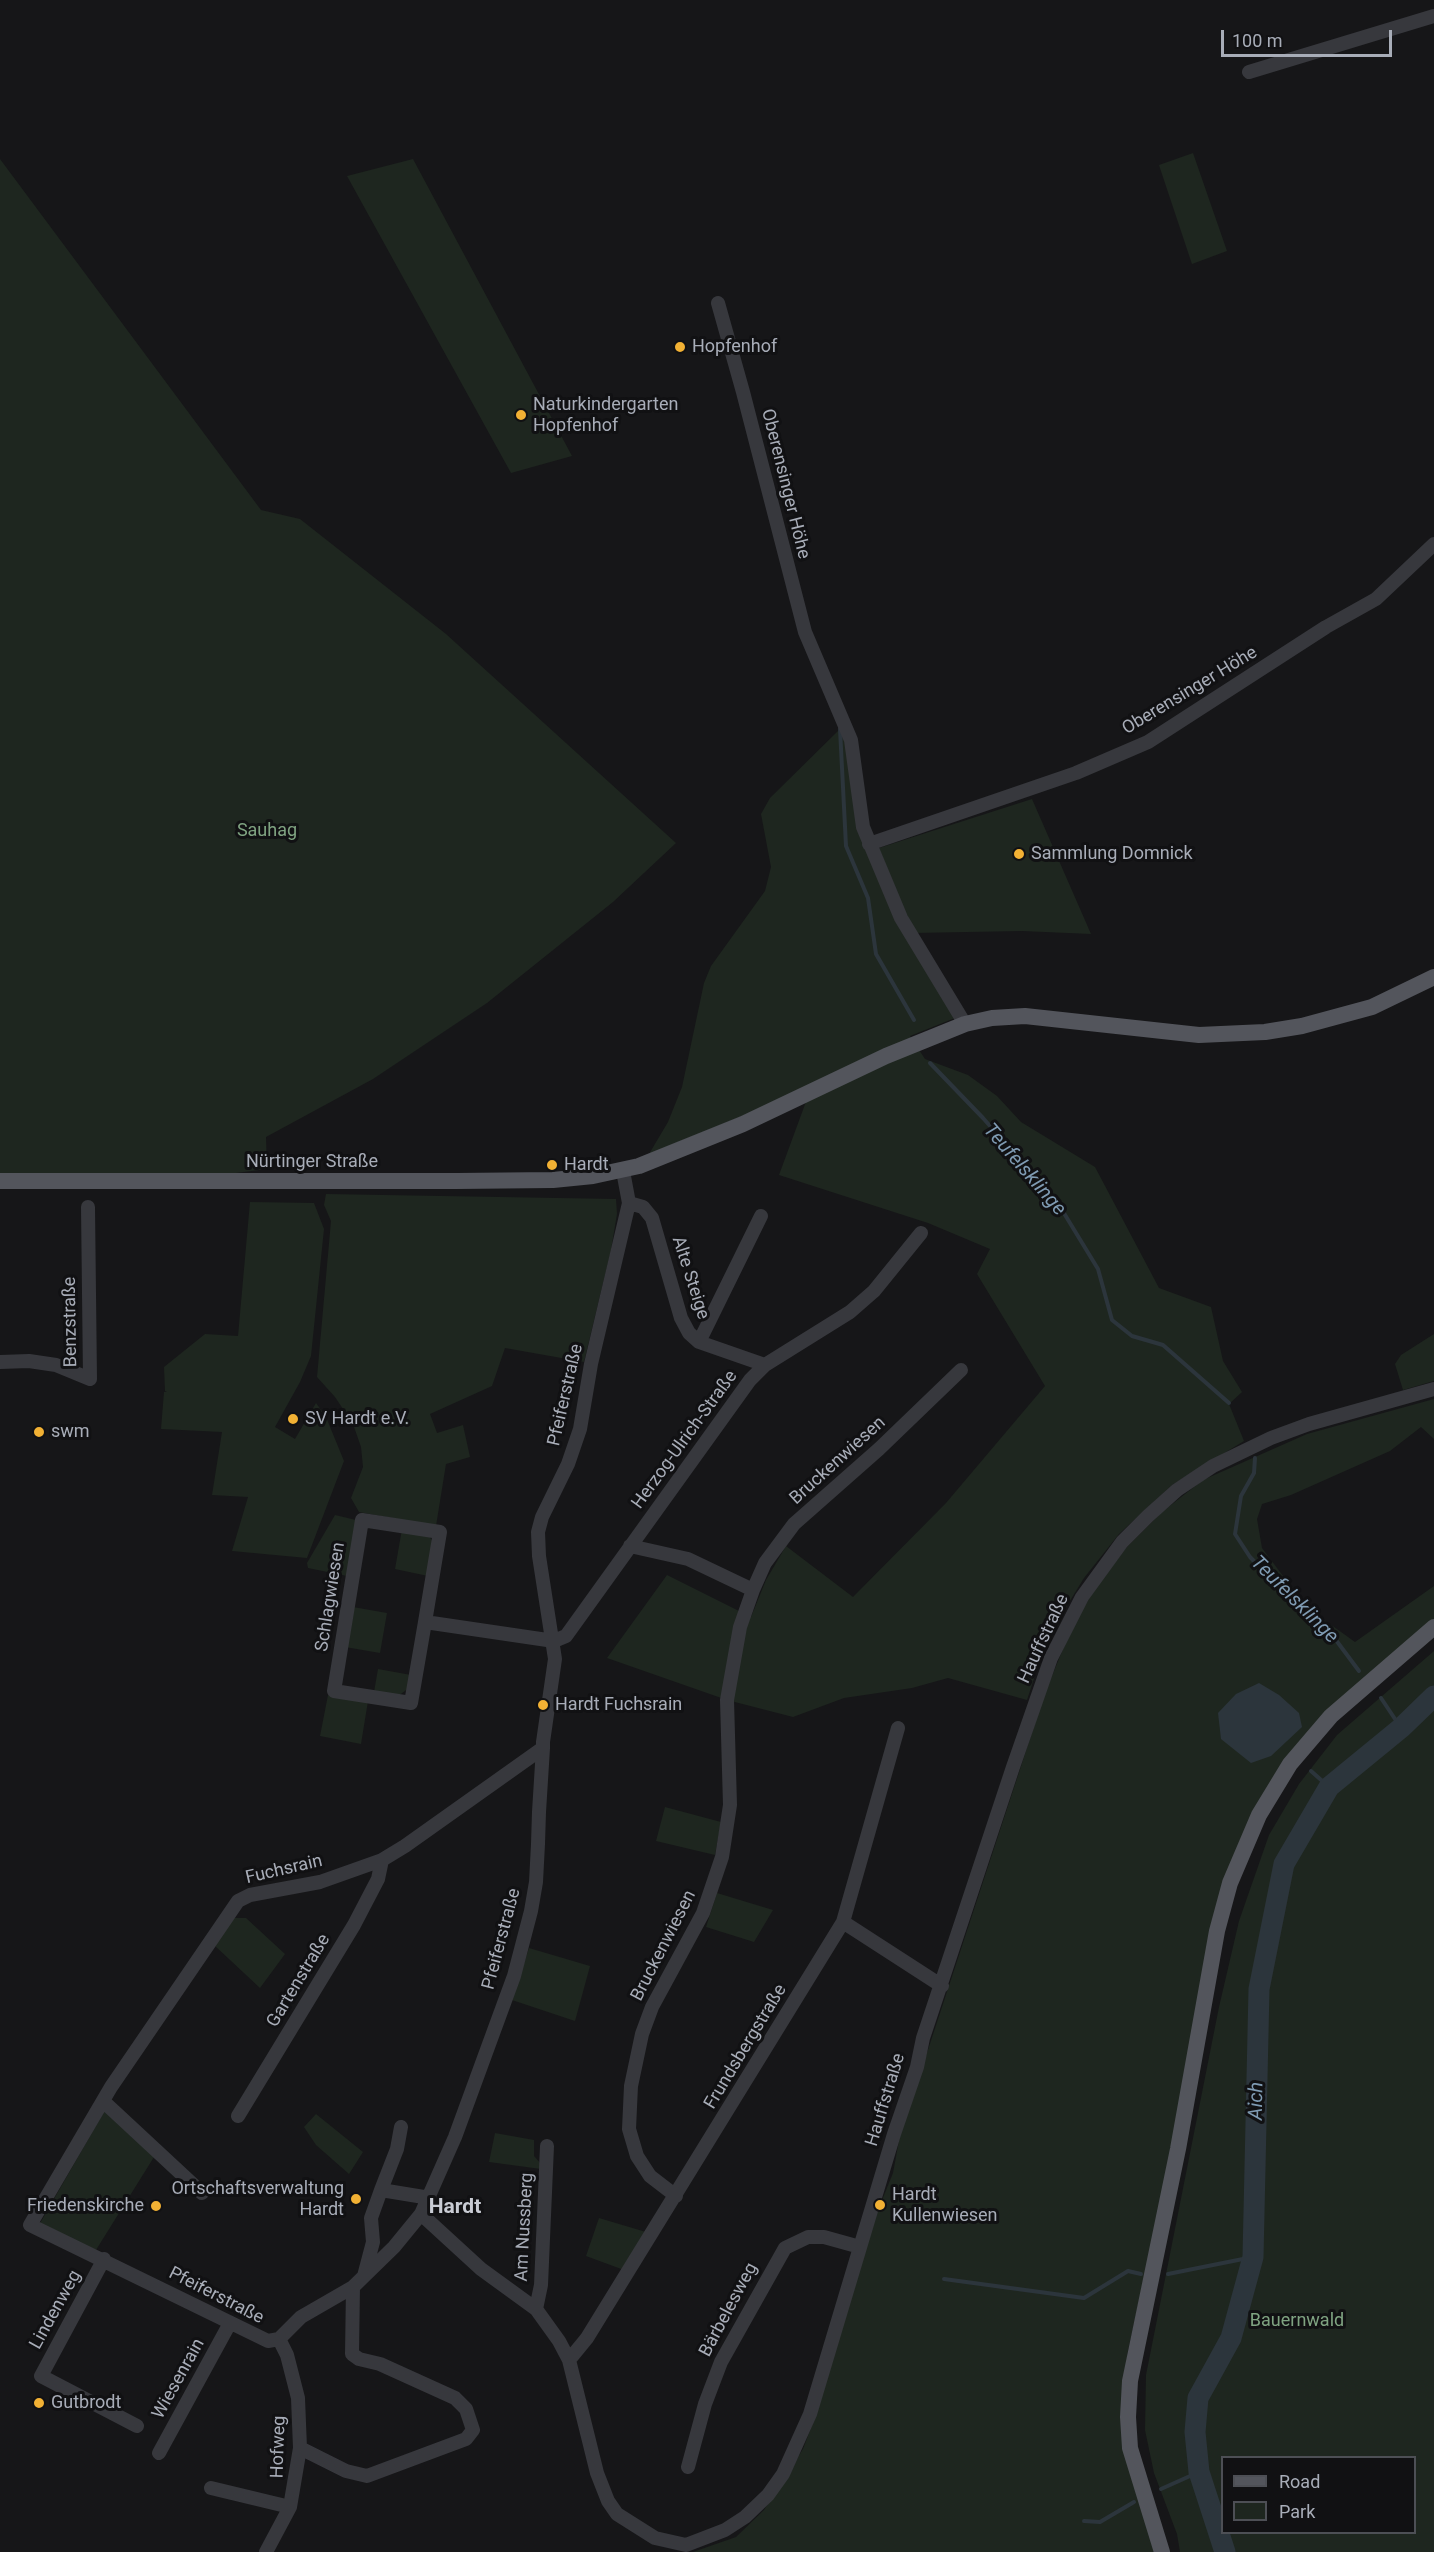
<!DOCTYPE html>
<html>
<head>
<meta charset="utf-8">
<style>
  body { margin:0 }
  #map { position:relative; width:1434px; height:2552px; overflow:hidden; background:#161618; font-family:Roboto,sans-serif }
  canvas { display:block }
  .legend { position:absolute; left:1221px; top:2456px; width:195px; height:78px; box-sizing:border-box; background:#111113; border:2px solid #4d4f55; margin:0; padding:8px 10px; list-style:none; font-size:18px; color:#a8adb8 }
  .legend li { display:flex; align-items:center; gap:12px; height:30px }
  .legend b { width:30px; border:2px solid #4d4f55 }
  .scale { position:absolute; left:1221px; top:30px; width:171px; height:27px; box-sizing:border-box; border:3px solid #a8adb8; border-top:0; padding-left:8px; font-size:18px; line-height:21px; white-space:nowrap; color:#a8adb8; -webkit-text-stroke:4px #111113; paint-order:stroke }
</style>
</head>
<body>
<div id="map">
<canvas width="1434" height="2552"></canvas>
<ul class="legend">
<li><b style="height:8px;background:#53555c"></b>Road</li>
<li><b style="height:16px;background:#1e261f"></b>Park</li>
</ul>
<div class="scale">100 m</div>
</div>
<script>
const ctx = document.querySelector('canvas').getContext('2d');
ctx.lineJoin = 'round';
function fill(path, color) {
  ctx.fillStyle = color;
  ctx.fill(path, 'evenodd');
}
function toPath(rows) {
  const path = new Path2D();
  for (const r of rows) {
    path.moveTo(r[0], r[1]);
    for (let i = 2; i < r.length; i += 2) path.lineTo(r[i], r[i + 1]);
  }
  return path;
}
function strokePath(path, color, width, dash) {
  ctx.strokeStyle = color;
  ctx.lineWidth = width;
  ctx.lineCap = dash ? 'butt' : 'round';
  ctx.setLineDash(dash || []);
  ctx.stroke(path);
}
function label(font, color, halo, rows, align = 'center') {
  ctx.font = font + ' Roboto,sans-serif';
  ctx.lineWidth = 6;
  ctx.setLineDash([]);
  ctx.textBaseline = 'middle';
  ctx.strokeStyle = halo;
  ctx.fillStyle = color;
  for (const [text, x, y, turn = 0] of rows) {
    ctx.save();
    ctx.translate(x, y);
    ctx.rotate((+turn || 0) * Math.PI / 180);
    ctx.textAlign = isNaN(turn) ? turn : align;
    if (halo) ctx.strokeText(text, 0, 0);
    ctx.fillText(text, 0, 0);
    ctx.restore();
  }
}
fill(toPath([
  [1193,153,1227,251,1192,264,1159,165],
  [0,159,261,510,300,519,446,634,676,843,613,902,487,1003,373,1079,266,1137,267,1169,174,1181,0,1181],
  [413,159,572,456,511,473,347,176],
  [844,728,867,845,955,1018,910,1036,925,1059,968,1075,997,1096,1021,1122,1095,1167,1159,1288,1211,1307,1223,1361,1242,1392,1229,1404,1244,1441,1172,1485,1119,1534,1084,1578,1060,1617,1044,1648,1027,1700,948,1678,912,1688,844,1698,793,1717,727,1700,607,1658,667,1575,751,1617,766,1580,786,1546,853,1597,946,1503,1045,1386,977,1274,990,1249,928,1223,779,1175,811,1088,649,1154,668,1122,682,1087,704,983,711,966,765,891,771,867,761,814,770,798,840,729],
  [1032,799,1091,934,1022,931,913,933,879,848],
  [326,1194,616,1199,617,1214,611,1250,584,1362,505,1348,492,1386,430,1414,437,1433,463,1425,470,1457,446,1464,436,1526,359,1512,351,1498,363,1467,361,1447,353,1424,335,1397,317,1377,331,1221,324,1205],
  [250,1202,314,1203,324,1229,311,1356,300,1382,275,1427,295,1439,316,1403,326,1417,344,1461,307,1558,232,1551,248,1497,212,1495,222,1432,161,1429,164,1392,167,1392,165,1391,164,1367,205,1334,238,1336],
  [1434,1334,1434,1381,1403,1390,1395,1364,1401,1355],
  [1434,1399,1434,1439,1421,1427,1390,1451,1291,1495,1262,1504,1257,1519,1262,1548,1286,1580,1323,1619,1355,1642,1434,1586,1434,1621,1332,1707,1237,1849,1128,2351,1123,2386,1156,2552,693,2552,736,2537,764,2510,803,2449,817,2412,870,2230,893,2173,900,2135,1045,1693,1072,1627,1094,1590,1125,1549,1162,1512,1203,1480,1307,1434],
  [335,1515,356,1520,347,1576,308,1568,307,1563],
  [402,1529,430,1537,432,1541,428,1576,395,1569],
  [353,1607,387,1613,380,1653,345,1647],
  [1434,1651,1434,2552,1180,2552,1177,2534,1154,2473,1145,2430,1146,2375,1219,2007,1239,1921,1269,1835,1299,1784,1337,1735],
  [1222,2458,1414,2458,1414,2532,1222,2532],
  [378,1669,411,1675,409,1688,398,1696,374,1692],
  [328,1695,368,1701,361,1744,320,1736],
  [665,1807,721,1822,715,1855,656,1841],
  [717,1893,773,1910,754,1942,706,1927],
  [233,1918,246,1918,285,1954,260,1988,214,1945],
  [529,1948,590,1966,575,2021,512,2000],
  [105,2110,154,2157,96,2250,39,2225],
  [316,2114,363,2152,349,2174,316,2145,304,2127],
  [495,2133,534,2140,534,2156,542,2165,541,2169,489,2162],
  [599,2218,646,2232,624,2270,586,2256]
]), '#1e261f');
fill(toPath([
  [1259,1683,1279,1695,1299,1713,1302,1727,1271,1756,1251,1763,1221,1739,1218,1713,1236,1694]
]), '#2c353c');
strokePath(toPath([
  [840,729,846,846,868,898,876,954,914,1020],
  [930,1063,983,1118,1059,1205,1098,1269,1112,1320,1132,1336,1163,1345,1229,1403],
  [1255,1458,1254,1473,1241,1496,1235,1534,1250,1557,1283,1591,1293,1594,1321,1620,1359,1671],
  [1381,1698,1401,1728],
  [1311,1771,1329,1787],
  [1168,2274,1253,2257],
  [944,2279,1084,2298,1128,2271,1141,2274],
  [1161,2489,1199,2472],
  [1084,2521,1100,2522,1134,2502]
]), '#2c353c', 4);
strokePath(toPath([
  [1225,2552,1199,2472,1195,2432,1198,2398,1231,2338,1253,2257,1259,1989,1284,1864,1329,1787,1401,1728,1434,1696]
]), '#2c353c', 21);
strokePath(toPath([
  [1249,72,1434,16],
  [718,303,743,392,805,632,851,740,863,827,901,918,965,1024],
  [869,844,1076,773,1148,742,1326,627,1376,599,1434,544],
  [629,1203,643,1207,652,1218,681,1318,689,1333,699,1342,765,1365],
  [699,1342,761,1216],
  [0,1362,29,1361,56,1365,90,1379,88,1207],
  [630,1546,688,1559,753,1590],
  [425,1622,440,1532,362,1520,334,1691,411,1703,425,1622,554,1641,566,1636,750,1380,765,1365,850,1312,874,1291,921,1233],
  [543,1748,405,1846,382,1860,320,1882,250,1895,238,1901,111,2087,30,2225,268,2341,279,2339,301,2317,353,2287,394,2247,421,2214,455,2137,514,1976,531,1911,536,1882,538,1844,539,1812,543,1748,543,1742,555,1659,539,1556,538,1532,542,1517,568,1464,580,1429,591,1364,629,1203,623,1171],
  [843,1922,942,1986],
  [103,2101,202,2193],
  [238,2116,354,1925,378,1879,382,1860],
  [381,2190,397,2149,401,2127],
  [676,2196,650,2176,637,2156,629,2129,631,2086,642,2034,652,2007,703,1913,722,1857,730,1805,727,1700,740,1627,753,1590,765,1563,794,1524,879,1449,961,1370],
  [421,2214,481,2269,536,2309,559,2341,569,2360,597,2473,608,2501,617,2514,655,2538,686,2545,725,2530,745,2517,768,2495,783,2474,810,2414,894,2134,917,2067,923,2038,1013,1767,1051,1658,1082,1597,1122,1542,1148,1516,1177,1490,1213,1466,1271,1438,1309,1424,1434,1389],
  [104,2259,41,2376,137,2426],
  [364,2276,373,2242,371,2218,381,2190,430,2198],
  [536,2309,541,2285,547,2146],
  [569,2360,587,2338,843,1922,898,1728],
  [300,2448,346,2471,367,2476,466,2439,473,2430,466,2409,455,2398,380,2364,359,2359,352,2354,353,2287],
  [159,2453,230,2323],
  [688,2467,705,2404,721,2362,785,2248,808,2237,824,2237,860,2247],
  [211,2488,290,2507],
  [266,2552,290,2507,300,2448,298,2398,287,2355,279,2339]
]), '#37383d', 14);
strokePath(toPath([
  [0,1181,457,1181,553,1180,593,1176,639,1166,743,1124,886,1056,965,1024,992,1018,1025,1016,1199,1035,1265,1032,1302,1026,1372,1007,1434,977],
  [1162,2552,1130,2448,1128,2417,1130,2381,1178,2149,1217,1931,1230,1883,1259,1815,1290,1764,1331,1716,1434,1627]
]), '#53555c', 16);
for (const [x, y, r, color] of [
  [680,347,6,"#f2b134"],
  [521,415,6,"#f2b134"],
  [1019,854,6,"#f2b134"],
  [552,1165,6,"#f2b134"],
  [293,1419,6,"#f2b134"],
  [39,1432,6,"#f2b134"],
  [543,1705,6,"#f2b134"],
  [356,2199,6,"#f2b134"],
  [880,2205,6,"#f2b134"],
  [156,2206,6,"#f2b134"],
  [39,2403,6,"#f2b134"]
]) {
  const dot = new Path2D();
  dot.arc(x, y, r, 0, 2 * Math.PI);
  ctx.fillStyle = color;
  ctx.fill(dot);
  strokePath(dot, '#111113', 2);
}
label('18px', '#a8adb8', '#111113', [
  ["Hopfenhof",692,347],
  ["Naturkindergarten",533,405],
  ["Hopfenhof",533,426],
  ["Sammlung Domnick",1031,854],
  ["Hardt",564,1165],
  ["SV Hardt e.V.",305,1419],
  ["swm",51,1432],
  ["Hardt Fuchsrain",555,1705],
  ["Ortschaftsverwaltung",344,2189,"right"],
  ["Hardt",344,2210,"right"],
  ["Hardt",892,2195],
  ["Kullenwiesen",892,2216],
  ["Friedenskirche",144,2206,"right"],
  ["Gutbrodt",51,2403]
], 'left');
label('18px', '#a8adb8', '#111113', [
  ["Oberensinger Höhe",785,484,76],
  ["Oberensinger Höhe",1190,691,-31],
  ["Nürtinger Straße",312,1162],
  ["Alte Steige",690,1278,72],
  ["Benzstraße",71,1322,-91],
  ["Pfeiferstraße",566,1395,-77],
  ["Herzog-Ulrich-Straße",685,1440,-54],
  ["Bruckenwiesen",838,1461,-42],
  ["Schlagwiesen",331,1597,-81],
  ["Hauffstraße",1044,1639,-65],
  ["Fuchsrain",284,1870,-13],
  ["Pfeiferstraße",502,1939,-75],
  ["Bruckenwiesen",664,1946,-63],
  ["Gartenstraße",299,1981,-59],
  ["Frundsbergstraße",746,2047,-59],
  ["Hauffstraße",886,2100,-73],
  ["Am Nussberg",525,2227,-87],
  ["Pfeiferstraße",216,2296,27],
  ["Lindenweg",56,2310,-61],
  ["Bärbelesweg",729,2310,-62],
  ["Wiesenrain",179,2379,-61],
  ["Hofweg",279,2447,-88]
]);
label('18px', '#7fa381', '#111113', [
  ["Sauhag",267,831],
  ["Bauernwald",1297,2321]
]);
label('italic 20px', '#7f9bb3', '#111113', [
  ["Teufelsklinge",1024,1170,49],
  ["Teufelsklinge",1294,1600,45],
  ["Aich",1257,2101,-89]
]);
label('bold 21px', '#c9ccd4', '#111113', [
  ["Hardt",455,2208]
]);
</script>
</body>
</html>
